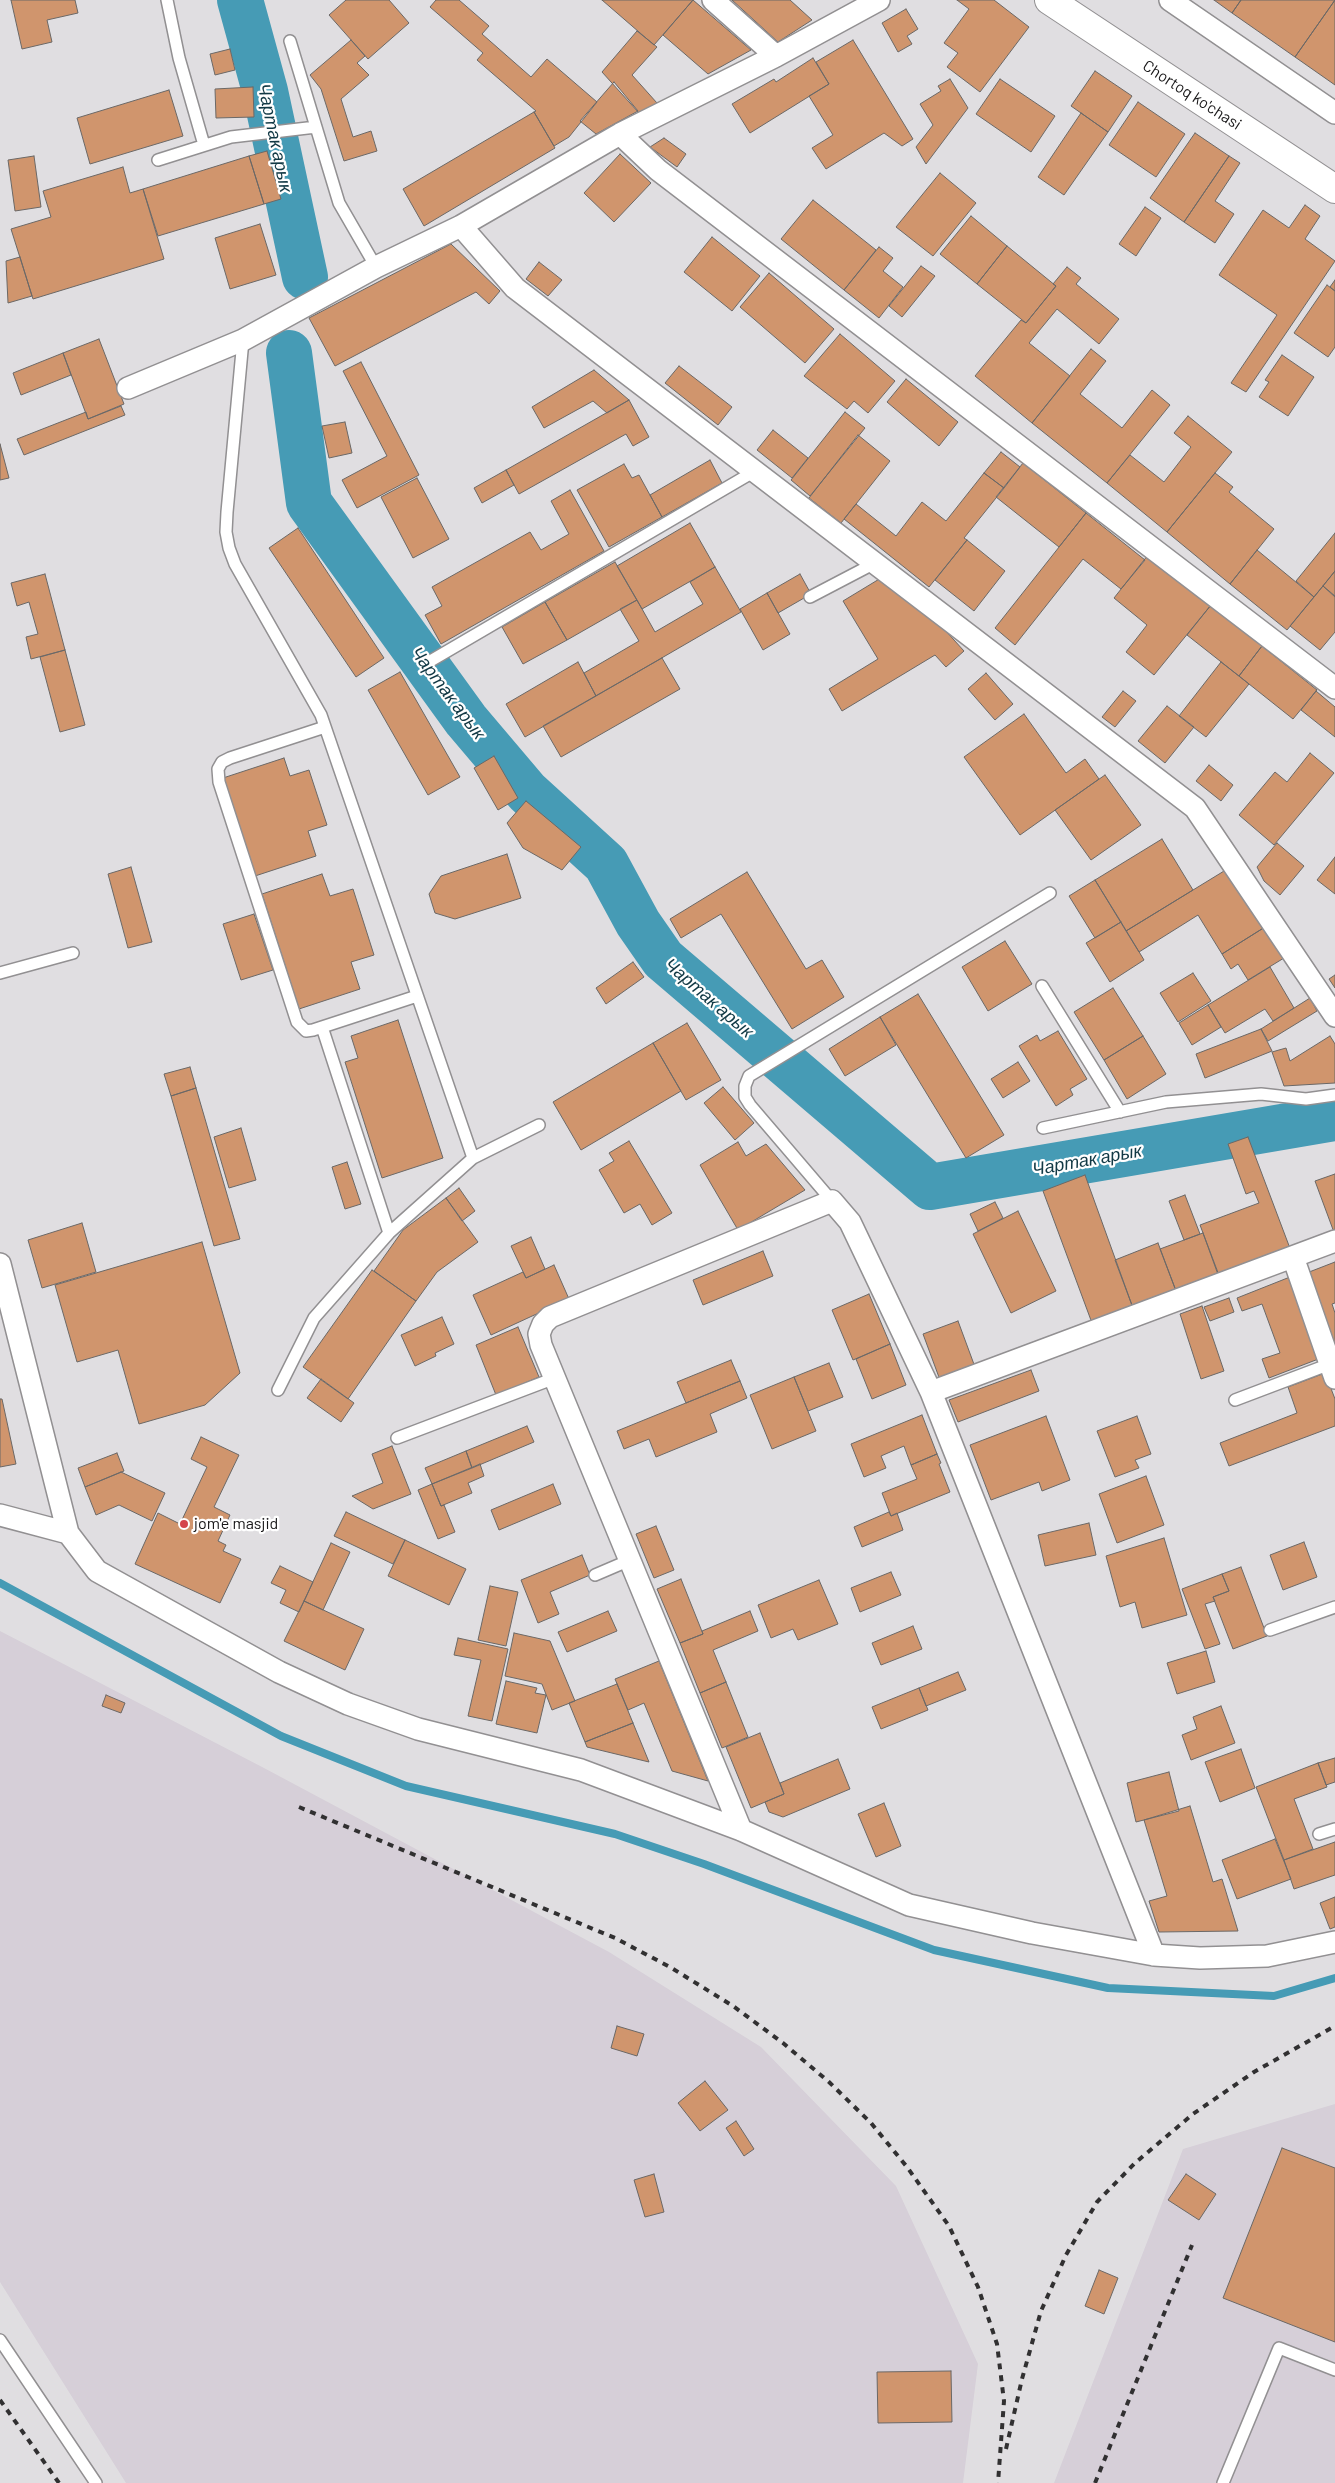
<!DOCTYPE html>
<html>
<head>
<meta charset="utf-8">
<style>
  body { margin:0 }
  canvas { display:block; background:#e0dee1 }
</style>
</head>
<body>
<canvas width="1335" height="2483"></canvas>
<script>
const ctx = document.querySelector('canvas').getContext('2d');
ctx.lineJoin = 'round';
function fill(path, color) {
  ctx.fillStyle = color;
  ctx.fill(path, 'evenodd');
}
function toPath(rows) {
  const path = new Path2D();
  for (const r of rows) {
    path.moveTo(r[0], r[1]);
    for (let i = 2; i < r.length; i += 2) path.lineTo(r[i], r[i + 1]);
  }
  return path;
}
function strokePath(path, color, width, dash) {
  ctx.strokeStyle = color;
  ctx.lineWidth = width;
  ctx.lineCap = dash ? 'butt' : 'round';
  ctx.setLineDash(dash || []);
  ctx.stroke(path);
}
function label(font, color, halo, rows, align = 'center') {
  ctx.font = font + ' Barlow,sans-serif';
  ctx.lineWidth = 4.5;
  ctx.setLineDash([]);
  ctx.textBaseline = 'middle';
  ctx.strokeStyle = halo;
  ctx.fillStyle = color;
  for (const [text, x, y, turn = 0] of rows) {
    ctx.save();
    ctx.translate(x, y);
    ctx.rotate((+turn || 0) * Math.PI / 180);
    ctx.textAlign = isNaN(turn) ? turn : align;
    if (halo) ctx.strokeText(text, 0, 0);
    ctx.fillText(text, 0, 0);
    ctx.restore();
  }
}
fill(toPath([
  [0,1631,264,1768,609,1952,761,2047,896,2186,978,2364,963,2483,126,2483,0,2282],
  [1335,2104,1335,2483,1054,2483,1183,2149]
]), '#d6cfd8');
strokePath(toPath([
  [0,1583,281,1736,406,1786,615,1834,704,1864,934,1950,1108,1988,1274,1996,1335,1978]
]), '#469bb5', 8);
strokePath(toPath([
  [240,0,265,91,305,277],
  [289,353,309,503,466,720,527,792,606,864,638,923,663,959,930,1187,1335,1118]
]), '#469bb5', 46);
const building = toPath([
  [11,0,75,0,78,13,47,20,52,42,22,49,11,0],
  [346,0,389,0,409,23,368,59,329,15,346,0],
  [436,0,459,0,489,26,482,34,531,77,547,59,597,102,569,137,554,146,534,112,536,111,477,60,483,53,430,7,436,0],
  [602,0,693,0,654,45,602,0],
  [693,0,751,50,708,74,663,35,693,0],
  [732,0,790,0,812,20,778,42,732,0],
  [957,0,994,0,1029,27,980,92,947,67,958,53,944,43,969,9,957,0],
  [1214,0,1241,0,1232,13,1214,0],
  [1241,0,1335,0,1295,57,1232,13,1241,0],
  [1335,0,1335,85,1295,57,1335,0],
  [906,9,918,29,907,36,912,44,898,52,882,23,906,9],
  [637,31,657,47,632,75,657,103,639,113,602,72,637,31],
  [351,40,365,56,357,63,369,75,341,99,353,137,371,131,377,151,344,161,321,89,310,75,351,40],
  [853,40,913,139,902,146,884,133,826,169,812,148,833,135,809,96,829,84,816,62,853,40],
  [230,49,235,70,215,75,210,54,230,49],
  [813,58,829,84,750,133,732,104,774,79,776,82,813,58],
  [1095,71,1132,96,1108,132,1071,106,1095,71],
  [950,79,968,108,926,164,916,147,933,125,920,104,941,91,938,86,950,79],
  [1000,79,1055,116,1031,152,976,114,1000,79],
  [614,82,638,111,596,134,580,121,614,82],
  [253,87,254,117,216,118,215,89,253,87],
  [169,90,183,136,90,164,77,118,169,90],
  [1138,102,1185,134,1156,177,1109,145,1138,102],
  [534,112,555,148,424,226,403,189,534,112],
  [1081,113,1108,132,1064,195,1038,177,1081,113],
  [1195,133,1229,156,1184,222,1150,198,1195,133],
  [664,138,686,154,677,167,650,147,664,138],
  [267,151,281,199,264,204,249,156,267,151],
  [620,154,651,183,614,222,584,193,620,154],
  [34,156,41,207,15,211,8,160,34,156],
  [249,156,264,204,158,236,143,189,249,156],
  [1229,156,1240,163,1215,201,1234,214,1215,243,1184,222,1229,156],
  [123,167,130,193,143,189,164,259,33,299,11,229,51,217,43,191,123,167],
  [940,173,976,203,933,256,896,227,940,173],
  [813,200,876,250,844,290,781,239,813,200],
  [1305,205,1320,216,1305,239,1335,261,1246,392,1231,383,1277,315,1219,275,1263,210,1289,228,1305,205],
  [1145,207,1161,218,1136,256,1119,244,1145,207],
  [971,216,1007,246,977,284,940,254,971,216],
  [260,224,276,275,230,289,215,238,260,224],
  [712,237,760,276,732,311,684,272,712,237],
  [451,244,500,291,489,304,476,292,335,366,309,318,451,244],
  [1007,246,1056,286,1026,323,977,284,1007,246],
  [879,247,893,258,883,271,903,287,879,318,844,290,879,247],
  [20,257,32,296,8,303,6,261,20,257],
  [539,262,562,280,548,296,526,279,539,262],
  [921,266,935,276,902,317,889,306,921,266],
  [1067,267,1081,278,1076,284,1119,319,1099,344,1057,309,1029,343,1070,376,1032,423,975,376,1021,320,1026,323,1056,286,1053,284,1067,267],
  [769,273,834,329,805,363,740,307,769,273],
  [1335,280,1335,291,1330,287,1335,280],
  [1327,285,1335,291,1335,347,1328,357,1294,333,1327,285],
  [840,334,895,381,868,413,854,401,847,409,804,376,840,334],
  [99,339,124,404,88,419,63,353,99,339],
  [1091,349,1106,361,1080,394,1122,428,1152,390,1170,405,1107,483,1032,423,1091,349],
  [63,353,71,375,21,395,13,373,63,353],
  [1282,355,1314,377,1288,416,1259,397,1269,382,1265,380,1282,355],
  [361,362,419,475,357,508,342,480,387,456,343,371,361,362],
  [679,366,732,407,718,425,665,383,679,366],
  [594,370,629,400,607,413,593,401,544,428,532,407,594,370],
  [906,379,958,422,939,446,887,402,906,379],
  [629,400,649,437,633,446,626,434,519,494,506,470,629,400],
  [121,406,125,415,24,455,17,439,86,412,88,419,121,406],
  [845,412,865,428,810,496,791,480,845,412],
  [1188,416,1232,452,1167,532,1107,483,1130,455,1164,482,1191,447,1174,433,1188,416],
  [345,422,352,453,329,458,322,426,345,422],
  [773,430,808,458,792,478,757,450,773,430],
  [858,435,890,461,841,523,809,498,858,435],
  [0,444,9,478,0,480,0,444],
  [1001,452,1020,467,1004,488,984,473,1001,452],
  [710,460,722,483,662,517,650,495,710,460],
  [1023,463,1086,513,1059,547,996,497,1023,463],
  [624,464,632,478,639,475,662,517,609,547,577,490,624,464],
  [506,470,514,485,482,503,474,488,506,470],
  [984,473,1004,488,964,538,967,540,929,587,844,519,856,504,896,536,922,502,946,521,984,473],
  [1215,473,1233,487,1229,492,1274,529,1230,584,1167,532,1215,473],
  [417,478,449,539,413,558,381,497,417,478],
  [570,490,604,551,441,644,425,615,442,606,432,587,530,532,541,550,569,534,551,501,570,490],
  [1086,513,1145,560,1121,589,1083,559,1015,645,995,628,1086,513],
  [690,523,715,567,642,609,617,566,690,523],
  [298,528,384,658,356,677,269,548,298,528],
  [1335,533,1335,571,1314,597,1296,581,1335,533],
  [967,540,1005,571,974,611,935,580,967,540],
  [1257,550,1314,597,1287,630,1230,584,1257,550],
  [1148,555,1211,605,1154,675,1126,652,1147,625,1114,598,1148,555],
  [615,562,637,600,567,640,545,602,615,562],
  [715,567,741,612,596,696,584,673,639,641,620,609,637,600,655,632,703,604,690,582,715,567],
  [1335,571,1335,596,1323,586,1335,571],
  [45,574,65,650,31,659,26,637,38,634,29,602,17,606,11,583,45,574],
  [800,574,811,594,778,613,767,593,800,574],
  [881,578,944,629,964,651,946,667,935,655,842,711,829,689,878,659,843,601,881,578],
  [1323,586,1335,597,1335,632,1320,650,1290,626,1323,586],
  [767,593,790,634,763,650,740,609,767,593],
  [545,602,567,640,523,664,502,627,545,602],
  [1211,605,1262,646,1239,676,1187,635,1211,605],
  [1262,646,1317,690,1293,719,1239,676,1262,646],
  [65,650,85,725,60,732,40,657,65,650],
  [662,658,680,689,561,757,543,726,662,658],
  [578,662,596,696,525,737,506,704,578,662],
  [1221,662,1249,684,1206,737,1179,716,1221,662],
  [400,672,460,777,428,795,368,690,400,672],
  [986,673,1013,704,995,720,968,689,986,673],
  [1123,691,1136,701,1115,727,1102,717,1123,691],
  [1316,691,1335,707,1335,737,1301,710,1316,691],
  [1167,706,1194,727,1165,763,1138,741,1167,706],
  [1024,714,1066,773,1085,759,1099,779,1020,835,964,757,1024,714],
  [1310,753,1334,773,1274,845,1239,815,1275,772,1287,782,1310,753],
  [494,756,518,798,498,810,474,768,494,756],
  [284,758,290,776,309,770,327,825,308,831,316,856,255,876,223,778,284,758],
  [1209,765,1233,785,1221,801,1196,781,1209,765],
  [1105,775,1141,825,1091,860,1055,810,1105,775],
  [526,801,581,847,562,870,523,848,507,823,526,801],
  [1162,839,1193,890,1126,931,1095,880,1162,839],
  [1277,843,1304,866,1280,895,1264,881,1257,867,1277,843],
  [507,854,521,898,455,919,435,913,429,894,441,876,507,854],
  [1335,857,1335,894,1317,880,1335,857],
  [131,867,152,942,128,948,108,874,131,867],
  [1229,868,1265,927,1222,954,1198,915,1139,952,1126,931,1229,868],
  [747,872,806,969,822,960,844,997,792,1029,721,914,681,938,670,919,747,872],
  [322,874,330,896,353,889,374,955,351,962,360,989,299,1009,262,894,322,874],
  [1095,880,1121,922,1095,938,1069,896,1095,880],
  [254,914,273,970,241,980,223,924,254,914],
  [1121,922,1144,960,1110,982,1086,943,1121,922],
  [1265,927,1284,958,1248,980,1238,964,1231,969,1222,954,1265,927],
  [1005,941,1032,984,988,1011,962,967,1005,941],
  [633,962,644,977,606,1004,596,988,633,962],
  [1270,967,1294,1008,1273,1021,1265,1009,1225,1033,1208,1005,1270,967],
  [1193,973,1211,1001,1178,1022,1160,993,1193,973],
  [1335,975,1335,988,1329,979,1335,975],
  [1113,988,1143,1036,1104,1060,1074,1012,1113,988],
  [918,994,1004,1135,966,1158,880,1017,918,994],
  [1310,998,1317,1011,1268,1041,1261,1029,1310,998],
  [1208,1005,1221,1027,1192,1045,1179,1023,1208,1005],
  [880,1017,896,1045,845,1076,829,1049,880,1017],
  [398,1020,443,1158,382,1178,345,1062,358,1058,351,1036,398,1020],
  [687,1023,721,1080,686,1100,653,1043,687,1023],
  [1261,1029,1272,1051,1205,1078,1196,1054,1261,1029],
  [1058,1031,1087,1079,1070,1089,1073,1095,1056,1106,1019,1046,1037,1035,1040,1041,1058,1031],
  [1143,1036,1166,1074,1127,1099,1104,1060,1143,1036],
  [1330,1036,1335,1044,1335,1083,1284,1086,1272,1052,1286,1048,1290,1061,1330,1036],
  [653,1043,681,1091,581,1150,553,1102,653,1043],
  [1018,1062,1030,1081,1003,1098,991,1079,1018,1062],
  [190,1067,196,1088,171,1096,164,1074,190,1067],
  [723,1087,754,1123,735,1140,704,1103,723,1087],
  [196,1088,240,1239,214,1246,171,1096,196,1088],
  [241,1128,256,1180,229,1188,214,1137,241,1128],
  [1248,1137,1291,1251,1220,1278,1200,1225,1259,1203,1254,1191,1246,1194,1228,1144,1248,1137],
  [629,1141,672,1213,652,1225,640,1204,624,1213,599,1170,614,1161,609,1153,629,1141],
  [738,1142,746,1156,766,1144,805,1190,738,1230,700,1165,738,1142],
  [347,1162,361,1204,345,1209,332,1167,347,1162],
  [1335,1174,1335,1235,1315,1181,1335,1174],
  [1085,1175,1133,1308,1092,1323,1043,1191,1085,1175],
  [459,1188,475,1211,462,1221,446,1198,459,1188],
  [1185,1195,1200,1234,1184,1240,1169,1201,1185,1195],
  [446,1198,478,1242,437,1272,416,1301,374,1271,403,1230,446,1198],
  [995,1202,1003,1218,978,1231,970,1214,995,1202],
  [1018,1211,1056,1291,1011,1313,973,1234,1018,1211],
  [82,1223,96,1272,42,1288,28,1240,82,1223],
  [1203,1233,1220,1280,1178,1296,1160,1249,1203,1233],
  [531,1237,545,1269,526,1278,511,1246,531,1237],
  [202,1242,240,1373,205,1405,139,1424,118,1350,77,1362,55,1285,202,1242],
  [1158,1243,1176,1291,1133,1308,1115,1260,1158,1243],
  [763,1251,773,1276,703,1305,693,1280,763,1251],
  [1335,1262,1335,1303,1332,1304,1335,1313,1335,1355,1304,1274,1335,1262],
  [554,1265,569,1299,491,1335,473,1295,523,1272,526,1278,554,1265],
  [372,1270,416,1301,348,1399,303,1367,372,1270],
  [1290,1277,1321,1358,1269,1378,1262,1359,1280,1353,1262,1304,1242,1311,1237,1298,1290,1277],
  [869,1294,890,1344,853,1360,832,1310,869,1294],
  [1229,1298,1234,1312,1210,1321,1204,1307,1229,1298],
  [1202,1306,1224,1371,1201,1379,1180,1314,1202,1306],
  [442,1317,454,1344,435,1353,436,1356,415,1366,401,1335,442,1317],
  [958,1321,975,1367,940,1380,923,1334,958,1321],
  [518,1327,539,1377,496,1395,476,1345,518,1327],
  [890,1344,906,1385,872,1399,856,1359,890,1344],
  [731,1360,740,1381,686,1403,677,1382,731,1360],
  [829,1363,843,1397,808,1411,794,1377,829,1363],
  [1031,1370,1039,1391,958,1422,949,1400,1031,1370],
  [1325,1373,1335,1399,1335,1426,1229,1466,1220,1443,1297,1413,1288,1387,1325,1373],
  [794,1377,816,1431,772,1449,750,1395,794,1377],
  [321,1379,354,1403,341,1422,307,1398,321,1379],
  [740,1381,747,1398,710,1414,717,1432,656,1457,649,1439,624,1449,617,1431,740,1381],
  [0,1399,2,1399,16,1464,0,1467,0,1399],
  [922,1415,937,1454,911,1465,904,1446,881,1456,886,1468,864,1477,851,1444,922,1415],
  [1046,1416,1070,1480,1042,1491,1039,1482,991,1500,970,1445,1046,1416],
  [1137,1416,1151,1454,1135,1460,1139,1468,1115,1477,1097,1431,1137,1416],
  [527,1426,534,1442,472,1468,466,1451,527,1426],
  [201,1437,239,1455,214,1507,230,1515,218,1541,226,1545,223,1551,241,1559,220,1603,135,1564,158,1513,180,1524,207,1467,191,1459,201,1437],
  [392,1446,411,1494,373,1509,352,1496,383,1483,372,1454,392,1446],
  [466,1451,472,1468,432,1484,425,1468,466,1451],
  [117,1453,124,1471,85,1487,78,1468,117,1453],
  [937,1454,941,1463,939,1464,950,1492,891,1516,882,1493,917,1479,911,1465,937,1454],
  [480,1464,484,1476,468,1483,472,1493,441,1506,432,1484,480,1464],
  [121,1472,165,1493,152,1521,119,1505,96,1515,85,1487,121,1472],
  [1146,1476,1164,1525,1117,1543,1099,1494,1146,1476],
  [432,1484,441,1506,444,1505,455,1532,438,1539,418,1490,432,1484],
  [553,1484,561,1504,499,1530,491,1510,553,1484],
  [346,1512,405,1540,393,1564,334,1536,346,1512],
  [889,1512,891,1516,897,1513,903,1530,862,1547,854,1527,889,1512],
  [1089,1523,1096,1555,1045,1566,1038,1535,1089,1523],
  [656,1526,674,1570,654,1578,636,1534,656,1526],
  [1164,1538,1187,1615,1142,1628,1135,1602,1120,1607,1106,1556,1164,1538],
  [405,1540,466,1569,449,1605,388,1576,405,1540],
  [1304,1542,1317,1577,1283,1590,1270,1555,1304,1542],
  [331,1543,350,1552,323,1610,304,1601,331,1543],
  [582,1555,590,1575,550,1592,559,1614,538,1623,521,1580,582,1555],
  [280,1566,313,1582,299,1612,280,1603,286,1590,271,1583,280,1566],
  [1241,1567,1267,1636,1233,1649,1213,1597,1229,1591,1222,1574,1241,1567],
  [891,1572,901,1595,860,1612,851,1588,891,1572],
  [1222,1574,1229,1591,1213,1597,1215,1601,1205,1604,1220,1644,1205,1649,1182,1589,1222,1574],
  [681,1579,703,1634,680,1643,657,1589,681,1579],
  [819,1580,838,1624,798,1640,793,1629,771,1638,758,1605,819,1580],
  [490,1586,518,1592,506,1646,478,1640,490,1586],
  [304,1601,364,1629,345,1670,284,1641,304,1601],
  [608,1611,617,1631,567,1652,558,1632,608,1611],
  [750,1611,758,1631,713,1650,726,1682,700,1693,680,1643,703,1634,702,1631,750,1611],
  [913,1626,922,1649,881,1665,872,1643,913,1626],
  [514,1633,550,1641,575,1701,552,1710,542,1684,505,1676,514,1633],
  [458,1638,508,1649,492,1721,468,1716,481,1660,454,1655,458,1638],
  [1206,1651,1215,1682,1177,1694,1167,1663,1206,1651],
  [659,1661,708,1781,672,1771,644,1703,628,1710,615,1679,659,1661],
  [958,1672,966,1690,926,1706,919,1688,958,1672],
  [506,1681,537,1688,535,1693,546,1695,537,1733,496,1724,506,1681],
  [726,1682,748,1737,722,1748,700,1693,726,1682],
  [617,1684,633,1723,585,1742,569,1703,617,1684],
  [919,1688,928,1710,881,1729,872,1707,919,1688],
  [106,1695,125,1703,121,1713,102,1706,106,1695],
  [1221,1706,1235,1743,1191,1760,1182,1735,1197,1729,1193,1717,1221,1706],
  [633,1723,649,1762,587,1747,585,1742,633,1723],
  [760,1733,784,1794,751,1808,726,1747,760,1733],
  [1241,1749,1255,1788,1220,1802,1205,1762,1241,1749],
  [1335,1758,1335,1782,1326,1785,1318,1763,1335,1758],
  [838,1759,850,1789,783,1817,769,1812,765,1802,784,1794,780,1783,838,1759],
  [1318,1763,1327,1787,1294,1799,1313,1849,1284,1860,1256,1787,1318,1763],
  [1169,1772,1179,1811,1136,1822,1127,1783,1169,1772],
  [884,1803,901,1846,876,1857,858,1814,884,1803],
  [1190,1806,1213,1882,1222,1879,1238,1931,1159,1932,1149,1901,1167,1896,1144,1820,1190,1806],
  [1275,1839,1291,1879,1237,1899,1222,1860,1275,1839],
  [1335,1842,1335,1875,1294,1889,1284,1860,1335,1842],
  [1335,1897,1335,1927,1330,1929,1320,1903,1335,1897],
  [617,2026,644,2034,637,2056,611,2048,617,2026],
  [705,2081,728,2110,700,2131,678,2103,705,2081],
  [736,2121,754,2149,744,2156,726,2128,736,2121],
  [1282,2148,1335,2168,1335,2342,1223,2298,1282,2148],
  [654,2174,664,2212,645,2217,634,2180,654,2174],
  [1186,2174,1216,2194,1199,2220,1168,2200,1186,2174],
  [1099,2270,1118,2278,1104,2314,1085,2306,1099,2270],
  [951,2371,952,2422,878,2423,877,2372,951,2371]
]);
fill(building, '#d0956d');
strokePath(building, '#6b6866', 1);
const lane = toPath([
  [167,0,179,58,204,145],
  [290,41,339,203,376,267],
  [158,160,231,137,316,127],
  [243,340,227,512,226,532,229,548,235,564,321,715,473,1158,389,1233,314,1318,278,1390],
  [810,597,875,563],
  [427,663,755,471],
  [325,727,230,758,222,762,218,769,219,782,297,1022,306,1031,313,1030,417,996],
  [0,973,73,953],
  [1042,986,1120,1112],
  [322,1027,389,1233],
  [1043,1128,1166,1102,1261,1094,1306,1099,1335,1095],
  [473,1158,539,1125],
  [832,1201,750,1105,745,1097,745,1086,749,1076,1050,893],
  [1235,1400,1330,1364],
  [397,1438,555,1378],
  [595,1575,630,1560],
  [1270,1630,1335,1607],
  [1319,1834,1335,1829],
  [0,2340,96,2483],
  [1223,2483,1279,2348,1335,2370]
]);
const street = toPath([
  [713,0,776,56],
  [1170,0,1335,113],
  [620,134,658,170,1335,688],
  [461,226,515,288,1195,808,1335,1016],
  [128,388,243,340,376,267,461,226,620,134,776,56,879,0],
  [1293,1257,1335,1378],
  [0,1264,68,1533,97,1571,279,1672,348,1704,418,1729,581,1770,741,1830,909,1905,1032,1933,1154,1955,1200,1958,1267,1956,1335,1942],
  [931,1392,1335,1241],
  [0,1515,68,1533],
  [741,1830,541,1345,539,1334,543,1324,550,1317,832,1201,850,1222,931,1392,1154,1955]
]);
const secondary = toPath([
  [1049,0,1335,189]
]);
strokePath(lane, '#929092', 14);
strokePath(street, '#929092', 24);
strokePath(secondary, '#929092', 30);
strokePath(lane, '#fff', 11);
strokePath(street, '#fff', 21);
strokePath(secondary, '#fff', 28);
strokePath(toPath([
  [299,1807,615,1938,670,1967,733,2006,783,2043,829,2082,871,2123,907,2167,949,2226,978,2287,997,2344,1004,2401,998,2483],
  [0,2400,59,2483],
  [1006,2449,1022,2379,1041,2311,1066,2255,1097,2202,1135,2163,1193,2114,1254,2072,1335,2026],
  [1095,2483,1192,2245]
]), '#313031', 4, [6, 6]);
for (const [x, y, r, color] of [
  [184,1524,5,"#d4444c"]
]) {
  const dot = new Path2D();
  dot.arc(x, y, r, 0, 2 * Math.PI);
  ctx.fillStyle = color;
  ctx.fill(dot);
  strokePath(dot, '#fff', 2);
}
label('16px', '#181718', '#fff', [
  ["Chortoq ko'chasi",1192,95,33]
]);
label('16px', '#181718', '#fff', [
  ["jom'e masjid",194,1524]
], 'left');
label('italic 18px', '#123945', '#fff', [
  ["Чартак арык",275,138,78],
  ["Чартак арык",448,693,53],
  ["Чартак арык",709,998,41],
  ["Чартак арык",1087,1160,-10]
]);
</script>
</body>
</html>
